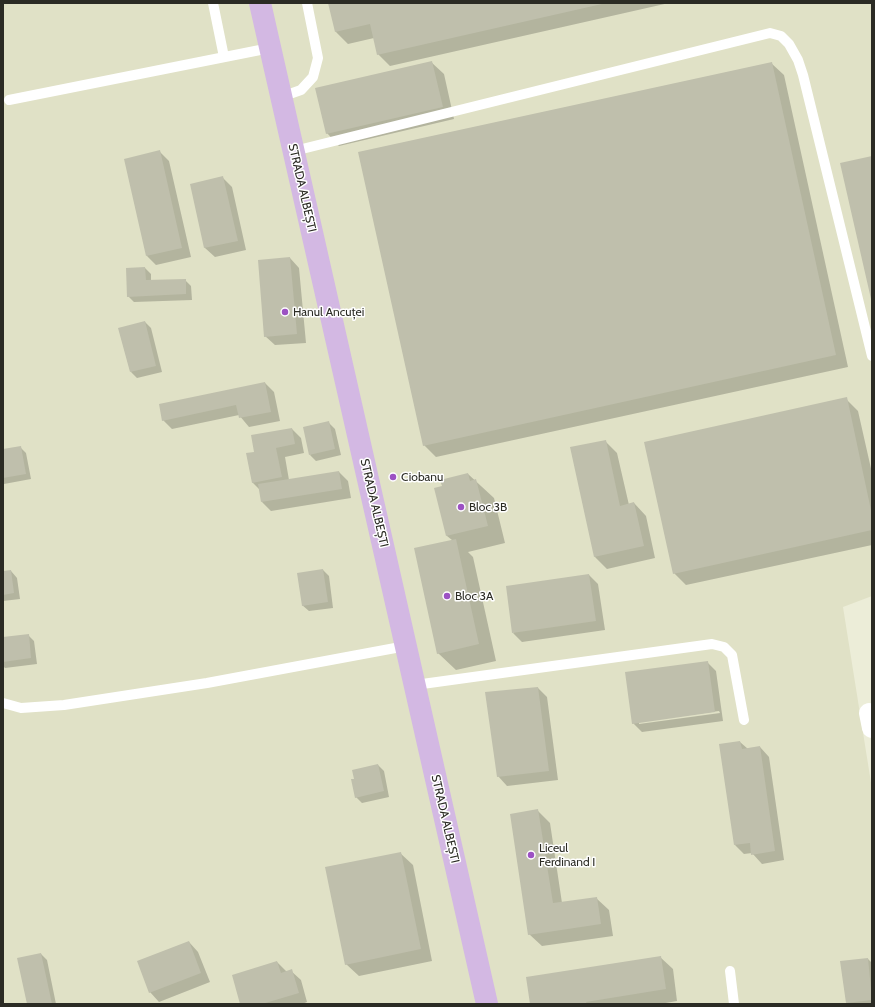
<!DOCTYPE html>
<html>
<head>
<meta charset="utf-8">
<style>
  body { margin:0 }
  #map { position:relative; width:875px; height:1007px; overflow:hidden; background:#ecedd8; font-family:Cabin,sans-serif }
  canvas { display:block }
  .frame { position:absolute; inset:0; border:4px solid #2b2b24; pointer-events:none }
</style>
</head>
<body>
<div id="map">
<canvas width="875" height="1007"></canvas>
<div class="frame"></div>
</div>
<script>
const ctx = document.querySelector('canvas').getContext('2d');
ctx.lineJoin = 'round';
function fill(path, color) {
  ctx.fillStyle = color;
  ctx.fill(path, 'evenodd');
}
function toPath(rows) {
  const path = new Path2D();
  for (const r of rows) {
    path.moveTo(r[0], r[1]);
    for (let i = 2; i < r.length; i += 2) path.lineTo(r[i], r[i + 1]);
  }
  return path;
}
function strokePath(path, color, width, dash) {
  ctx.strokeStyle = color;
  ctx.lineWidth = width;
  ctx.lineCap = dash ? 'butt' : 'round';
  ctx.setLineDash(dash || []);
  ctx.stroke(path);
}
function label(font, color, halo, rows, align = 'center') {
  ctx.font = font + ' Cabin,sans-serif';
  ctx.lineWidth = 3;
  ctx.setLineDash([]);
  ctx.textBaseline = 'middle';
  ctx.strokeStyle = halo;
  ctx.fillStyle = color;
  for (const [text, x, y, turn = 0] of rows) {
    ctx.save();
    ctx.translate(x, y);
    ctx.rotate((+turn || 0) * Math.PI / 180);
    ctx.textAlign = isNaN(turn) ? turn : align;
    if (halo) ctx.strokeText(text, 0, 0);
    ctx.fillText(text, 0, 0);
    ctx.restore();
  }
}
fill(toPath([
  [3,3,872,3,872,596,843,607,872,789,872,1004,3,1004]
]), '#e0e1c6');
fill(toPath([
  [329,3,669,3,390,66,378,54,374,38,348,44,336,32],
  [431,62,444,74,454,119,339,146,327,133],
  [771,63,784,75,848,367,436,457,424,445],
  [160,152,169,161,191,257,156,265,147,256],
  [223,178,232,187,246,250,215,257,205,248,191,185],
  [290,258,299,268,306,343,275,345,265,336],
  [145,268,151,274,151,281,185,280,191,286,192,300,134,302,128,296],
  [145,322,151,328,162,372,137,378,131,372],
  [265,383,274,392,280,421,249,427,239,415,172,429,163,420],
  [846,399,858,411,872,473,872,545,686,585,674,573],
  [329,423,335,429,341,455,316,461,310,455],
  [292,429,301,438,304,453,285,457,289,480,339,472,348,481,351,498,271,511,262,502,260,490,252,482,256,453,252,436],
  [605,441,617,453,629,505,634,503,646,516,655,558,607,569,595,557,571,448],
  [20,447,26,453,31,479,4,484,3,450],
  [468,474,494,498,505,543,468,552,473,557,496,661,456,670,438,653,452,540,447,536,443,486],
  [323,570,329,576,333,608,309,611,302,605],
  [11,571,17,578,20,599,3,601,3,572],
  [589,575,598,584,605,630,522,642,513,633],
  [28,635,34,641,37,664,5,668,3,666,3,638],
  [707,662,716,671,723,721,642,732,633,723],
  [719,711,720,713,639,724,639,722],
  [538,688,547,697,558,780,507,786,498,776],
  [740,742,748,749,760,747,769,757,784,860,762,864,752,853,744,854,735,845],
  [378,765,384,771,389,797,362,803,356,797,355,779],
  [538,811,550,823,562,903,596,898,609,910,613,936,542,946,529,934],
  [400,853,413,865,432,961,359,976,346,964],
  [189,942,198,952,210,982,159,1002,150,992],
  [41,954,47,960,56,1004,28,1004],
  [660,957,673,969,677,1001,660,1004,531,1004],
  [868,959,872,963,872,1004,848,1004,847,1003],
  [277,962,286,971,291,971,301,980,307,1002,302,1004,241,1004]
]), '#0003');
fill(toPath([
  [328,3,602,3,602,4,377,55,370,24,335,32],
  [432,61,443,107,326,134,315,88],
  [772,62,836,355,423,446,358,152],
  [160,150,182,248,146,256,124,159],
  [872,156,872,299,871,299,840,163],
  [223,176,238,241,204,248,190,184],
  [290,257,297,334,264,337,258,260],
  [145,267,146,280,186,279,186,294,127,297,126,268],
  [145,321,156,366,130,372,118,328],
  [265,382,271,412,239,418,236,405,162,421,159,404],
  [847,397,872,515,872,530,673,574,644,442],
  [329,421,335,449,309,455,303,427],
  [292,428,295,444,276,448,282,477,252,483,246,453,254,452,251,435],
  [606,440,620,506,634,502,644,546,594,557,570,447],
  [21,446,26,474,3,478,3,449],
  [339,471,342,489,261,502,258,484],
  [468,473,470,481,476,479,488,526,446,536,434,488,442,486,440,480],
  [456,539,479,644,437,654,414,548],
  [323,569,328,602,302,606,297,573],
  [11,570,14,593,3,595,3,571],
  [589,574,596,621,512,633,506,586],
  [29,634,31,658,3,662,3,637],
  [708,661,715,712,632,724,625,672],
  [538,687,549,771,497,777,485,692],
  [740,741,742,749,760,746,775,851,751,855,750,843,734,845,719,744],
  [378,764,384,791,355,798,351,779,354,779,352,770],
  [538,809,553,903,597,897,601,924,528,935,510,814],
  [401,852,421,949,345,965,325,867],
  [189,941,201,973,149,993,137,961],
  [41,953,52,1004,27,1004,17,958],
  [661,956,666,989,586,1002,587,1004,530,1004,526,977],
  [868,958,872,1000,846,1003,840,961],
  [277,961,281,973,292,969,299,993,262,1004,240,1004,232,975]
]), '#bfbfac');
strokePath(toPath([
  [213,3,224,57],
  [281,97,301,90,313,77,318,58,307,3],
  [9,100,270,48],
  [294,151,770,33,781,36,789,44,798,60,803,75,872,356],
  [415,685,712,644,724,647,732,655,744,720],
  [3,703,21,708,64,705,207,683,406,646],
  [730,971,734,1004]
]), '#fff', 10);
strokePath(toPath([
  [869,713,872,728]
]), '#fff', 20);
strokePath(toPath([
  [260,3,487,1004]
]), '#d3b8e3', 22);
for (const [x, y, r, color] of [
  [285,312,4,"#9c51c3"],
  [393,477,4,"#9c51c3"],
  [461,507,4,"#9c51c3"],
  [447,596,4,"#9c51c3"],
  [531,855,4,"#9c51c3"]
]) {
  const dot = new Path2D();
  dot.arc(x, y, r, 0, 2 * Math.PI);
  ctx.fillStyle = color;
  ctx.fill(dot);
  strokePath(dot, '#fff', 1.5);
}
label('12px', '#2b2b24', '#fff', [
  ["STRADA ALBEȘTI",302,188,77],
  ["STRADA ALBEȘTI",374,503,77],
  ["STRADA ALBEȘTI",445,819,77]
]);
label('12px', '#2b2b24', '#fff', [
  ["Hanul Ancuței",293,312],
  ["Ciobanu",401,477],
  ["Bloc 3B",469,507],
  ["Bloc 3A",455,596],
  ["Liceul",539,848],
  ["Ferdinand I",539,862]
], 'left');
</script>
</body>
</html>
